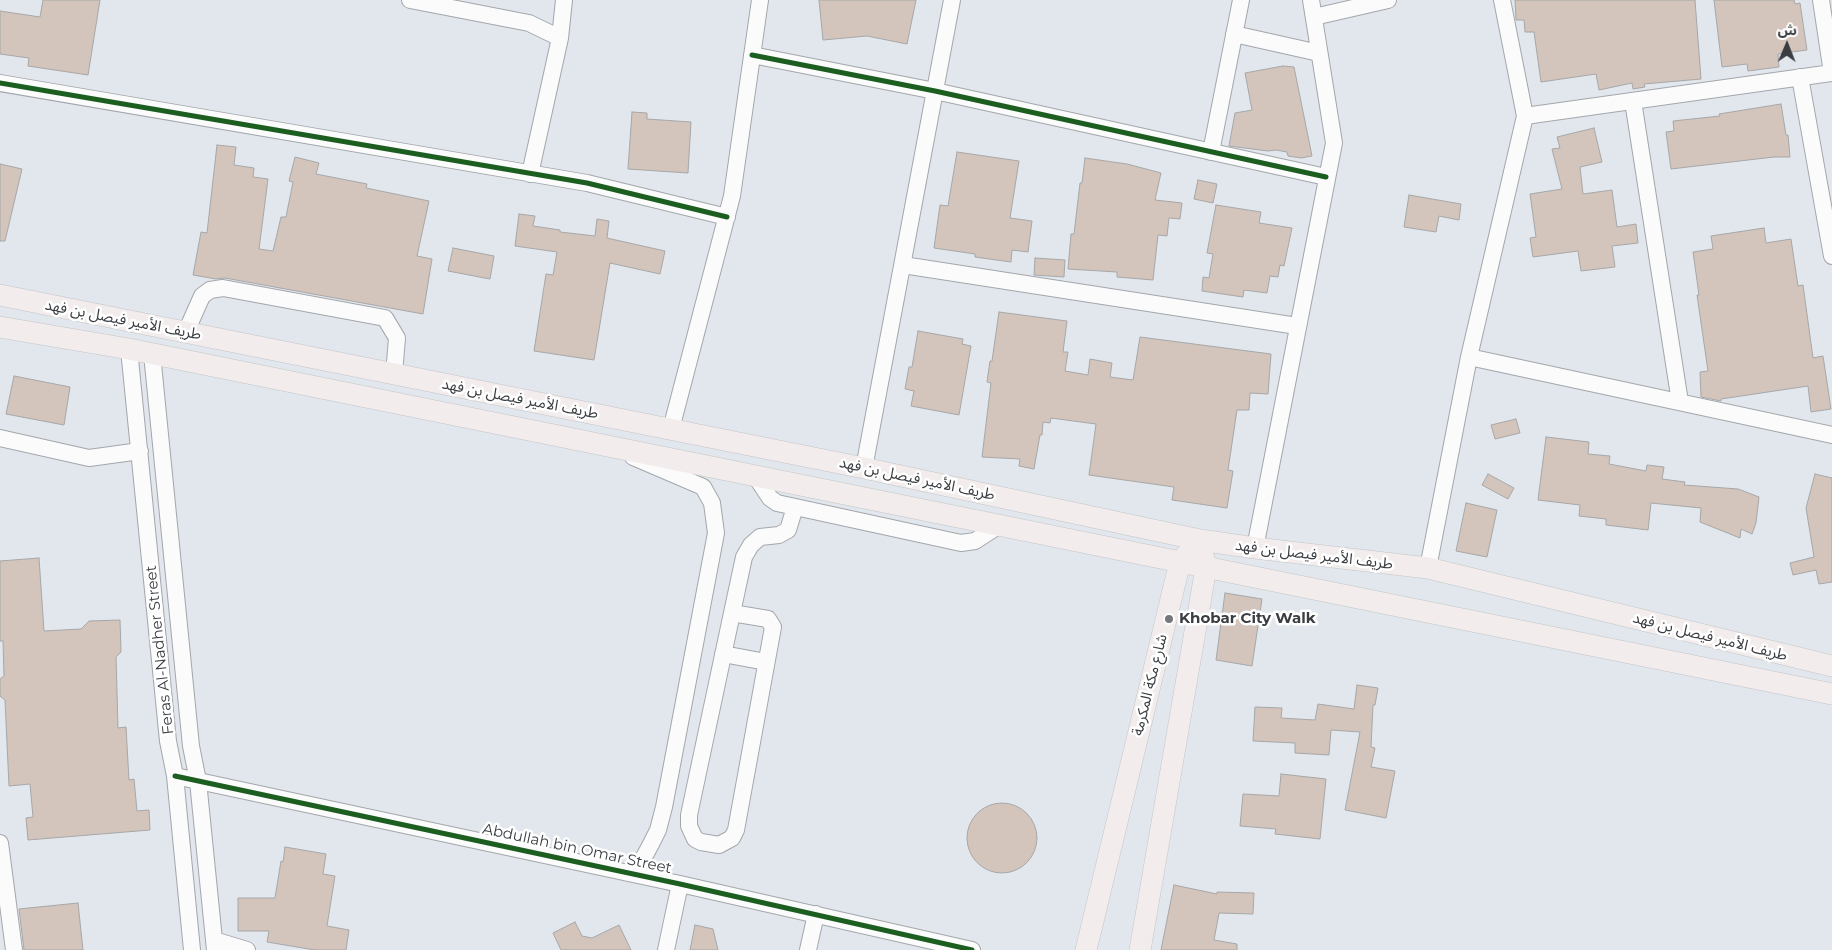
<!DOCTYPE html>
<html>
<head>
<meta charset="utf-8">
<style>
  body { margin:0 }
  #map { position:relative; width:1832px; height:950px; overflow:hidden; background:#e2e7ed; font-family:Montserrat,"Noto Sans Arabic",sans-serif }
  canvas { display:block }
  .north { position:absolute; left:1762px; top:20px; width:50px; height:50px; -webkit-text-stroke:4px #fff; paint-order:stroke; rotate:1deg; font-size:14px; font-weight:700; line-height:20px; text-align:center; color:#3a3d41 }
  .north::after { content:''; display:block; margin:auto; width:18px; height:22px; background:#3a3d41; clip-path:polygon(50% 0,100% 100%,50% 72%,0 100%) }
</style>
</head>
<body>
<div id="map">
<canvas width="1832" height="950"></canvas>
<div class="north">ش</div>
</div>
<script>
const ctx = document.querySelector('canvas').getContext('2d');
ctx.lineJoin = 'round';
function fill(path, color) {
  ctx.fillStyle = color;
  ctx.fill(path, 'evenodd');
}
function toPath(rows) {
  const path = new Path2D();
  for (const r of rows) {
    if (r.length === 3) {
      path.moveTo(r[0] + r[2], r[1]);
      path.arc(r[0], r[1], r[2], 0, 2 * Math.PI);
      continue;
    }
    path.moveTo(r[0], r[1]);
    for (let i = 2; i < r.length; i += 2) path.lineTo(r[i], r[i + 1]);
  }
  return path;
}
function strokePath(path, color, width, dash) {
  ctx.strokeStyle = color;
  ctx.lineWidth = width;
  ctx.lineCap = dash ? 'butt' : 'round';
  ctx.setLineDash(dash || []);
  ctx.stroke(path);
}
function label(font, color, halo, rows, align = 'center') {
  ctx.font = font + ' Montserrat,"Noto Sans Arabic",sans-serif';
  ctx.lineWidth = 5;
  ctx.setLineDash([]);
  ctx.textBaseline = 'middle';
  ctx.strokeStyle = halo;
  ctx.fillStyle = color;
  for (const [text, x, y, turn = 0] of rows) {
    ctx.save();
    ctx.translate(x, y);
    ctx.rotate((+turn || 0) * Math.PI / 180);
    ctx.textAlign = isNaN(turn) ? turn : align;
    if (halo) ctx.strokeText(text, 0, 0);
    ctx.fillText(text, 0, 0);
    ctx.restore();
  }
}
const building = toPath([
  [43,0,100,0,88,75,28,66,29,58,0,54,0,11,40,17,43,0],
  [819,0,916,0,907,44,867,36,823,40,819,0],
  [1515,0,1695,0,1701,79,1644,84,1645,87,1633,89,1632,83,1599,90,1596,74,1541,82,1534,32,1525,32,1524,20,1516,20,1515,0],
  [1714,0,1794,0,1795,4,1800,3,1807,50,1778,54,1779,67,1748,71,1747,64,1722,67,1714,0],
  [1283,66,1294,67,1312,156,1301,158,1288,156,1287,152,1276,150,1268,151,1229,146,1235,113,1252,110,1245,73,1283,66],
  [1781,104,1786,135,1788,135,1790,157,1774,157,1671,169,1666,132,1674,131,1673,121,1720,116,1719,114,1781,104],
  [632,112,647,113,647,119,691,122,688,173,628,169,632,112],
  [1594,128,1602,162,1580,167,1583,194,1612,190,1617,227,1636,224,1638,243,1612,246,1615,267,1581,271,1578,251,1533,257,1530,238,1536,237,1530,194,1562,189,1552,149,1560,148,1557,137,1594,128],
  [217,145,236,147,234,165,254,168,253,177,268,179,259,249,273,251,281,217,286,217,293,182,289,181,295,157,319,163,316,174,367,184,366,188,429,201,417,256,432,259,423,314,225,278,216,279,193,275,201,232,207,233,217,145],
  [957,152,1019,161,1010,218,1032,221,1028,252,1012,250,1011,262,975,257,975,254,934,248,940,205,948,206,957,152],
  [1085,158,1127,164,1161,173,1155,200,1182,203,1180,219,1169,218,1167,236,1158,235,1153,280,1117,277,1117,272,1068,269,1071,234,1074,234,1080,183,1082,183,1085,158],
  [0,164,22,169,5,241,0,241,0,164],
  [1198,180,1217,184,1213,203,1194,199,1198,180],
  [1409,195,1461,204,1459,220,1439,216,1436,232,1404,227,1409,195],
  [1216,205,1261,212,1259,223,1292,228,1284,266,1280,265,1278,277,1270,276,1267,293,1244,290,1243,297,1202,291,1203,277,1209,278,1213,254,1207,253,1216,205],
  [519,214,535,216,533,226,560,230,560,232,595,236,597,219,609,221,607,238,665,251,660,274,610,263,594,360,534,351,546,274,553,275,557,252,515,246,519,214],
  [1764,228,1766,243,1791,239,1798,286,1803,285,1813,358,1823,356,1831,409,1811,412,1808,386,1721,399,1721,401,1701,397,1700,372,1708,371,1697,295,1699,295,1693,252,1713,249,1711,236,1764,228],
  [453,248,494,256,490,279,448,271,453,248],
  [1035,258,1065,260,1064,277,1034,275,1035,258],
  [999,312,1067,321,1063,352,1068,352,1065,371,1088,375,1090,359,1112,363,1110,377,1133,380,1140,337,1271,354,1268,394,1250,393,1249,410,1237,410,1228,470,1233,471,1227,508,1172,500,1174,487,1089,475,1096,424,1051,418,1050,423,1043,422,1042,435,1040,435,1034,469,1019,466,1020,459,982,457,991,383,987,382,990,361,992,361,999,312],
  [918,331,963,339,962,344,971,346,959,415,911,406,914,391,905,389,909,367,912,367,918,331],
  [14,376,70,387,64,425,6,414,14,376],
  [1516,419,1520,433,1495,439,1491,425,1516,419],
  [1546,437,1589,442,1588,454,1610,456,1609,464,1646,471,1647,465,1664,467,1662,479,1685,482,1684,485,1738,489,1759,497,1756,523,1752,534,1741,529,1740,538,1700,522,1701,508,1651,503,1648,530,1606,525,1606,519,1579,516,1580,505,1538,500,1546,437],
  [1488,474,1514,488,1508,499,1482,485,1488,474],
  [1815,474,1832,478,1832,582,1819,584,1816,570,1793,575,1790,563,1814,557,1806,508,1815,474],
  [1466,503,1497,510,1487,557,1456,551,1466,503],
  [39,558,44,631,81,629,89,621,120,620,121,652,116,657,118,728,126,727,129,780,134,779,137,811,149,810,150,830,28,840,26,818,33,817,30,784,9,786,5,700,0,696,0,679,4,676,3,641,0,641,0,561,39,558],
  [1225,593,1262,599,1252,666,1216,660,1225,593],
  [1357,685,1378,688,1375,705,1373,705,1371,747,1375,748,1371,767,1395,771,1386,818,1345,810,1360,732,1331,730,1329,755,1295,753,1295,743,1253,741,1255,707,1282,708,1281,718,1315,720,1318,704,1354,709,1357,685],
  [1281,774,1326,779,1320,839,1275,834,1276,829,1240,826,1243,794,1279,796,1281,774],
  [1002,838,35],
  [285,847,326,854,323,874,335,876,327,926,349,930,346,950,315,950,267,942,269,931,238,931,238,898,275,898,281,861,283,862,285,847],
  [1174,885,1217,894,1217,892,1254,893,1253,914,1219,913,1214,940,1237,944,1237,950,1161,950,1174,885],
  [78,903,83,950,24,950,19,909,78,903],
  [575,922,582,936,592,938,619,925,631,950,561,950,553,933,575,922],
  [695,925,713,929,718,950,690,950,695,925]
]);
fill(building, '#d3c4bc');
strokePath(building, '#a6a7a8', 1);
const minor = toPath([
  [410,0,529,23,560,38],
  [1821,0,1832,73],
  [1314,17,1388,0],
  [1234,34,1319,53],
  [752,55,935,91,1326,177],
  [1800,77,1832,256],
  [0,83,587,183,727,217],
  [1633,101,1680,402],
  [1525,116,1832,73],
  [1211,152,1241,0],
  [530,174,560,38,564,0],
  [903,265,1297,326],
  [186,332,202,296,210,290,223,288,385,318,397,338,394,374],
  [129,349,168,741,175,776,192,950],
  [152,354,191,746,198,781,215,950],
  [1469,357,1832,435],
  [671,429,732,196,760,0],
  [0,438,89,458,140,451],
  [864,468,952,0],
  [756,477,770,498,777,503,961,543,975,541,998,526],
  [1255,548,1334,143,1311,0],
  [1428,568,1469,357,1525,116,1502,0],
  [732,613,768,619,773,627,736,830,732,838,719,845,701,842,695,839,689,826,689,815,732,613,744,557,751,545,760,537,779,535,788,530,795,507],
  [723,654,766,662],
  [175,776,680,884,972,950],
  [0,843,14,950],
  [628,873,644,857,651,844,658,830,664,807,716,533,712,503,703,487,633,457],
  [214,940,247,950],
  [666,950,680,884],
  [808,950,816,914]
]);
const major = toPath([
  [0,295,864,468,1200,540,1255,548,1428,568,1832,666],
  [0,327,129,349,1832,694],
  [1086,950,1180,562,1188,553],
  [1140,950,1206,568,1203,555]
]);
strokePath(minor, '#a3a7ac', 18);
strokePath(major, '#c2c4c8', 22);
strokePath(minor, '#fbfbfc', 16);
strokePath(major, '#f2edec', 21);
strokePath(toPath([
  [752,55,935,91,1326,177],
  [0,83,587,183,727,217],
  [175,776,680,884,972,950]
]), '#1b5e20', 5);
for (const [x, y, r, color] of [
  [1169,619,5,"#75787d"]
]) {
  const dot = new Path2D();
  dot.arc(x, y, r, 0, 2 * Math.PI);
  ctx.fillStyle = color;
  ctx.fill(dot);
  strokePath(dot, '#fff', 2);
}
label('15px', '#3a3d41', '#fff', [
  ["طريف الأمير فيصل بن فهد",123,320,11],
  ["طريف الأمير فيصل بن فهد",520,399,11],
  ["طريف الأمير فيصل بن فهد",917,479,12],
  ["طريف الأمير فيصل بن فهد",1314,555,7],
  ["طريف الأمير فيصل بن فهد",1710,637,14],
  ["Feras Al-Nadher Street",160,650,-96],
  ["شارع مكة المكرمة",1150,685,-76],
  ["Abdullah bin Omar Street",577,849,12]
]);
label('bold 15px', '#3a3d41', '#fff', [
  ["Khobar City Walk",1179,619]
], 'left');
</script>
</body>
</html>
